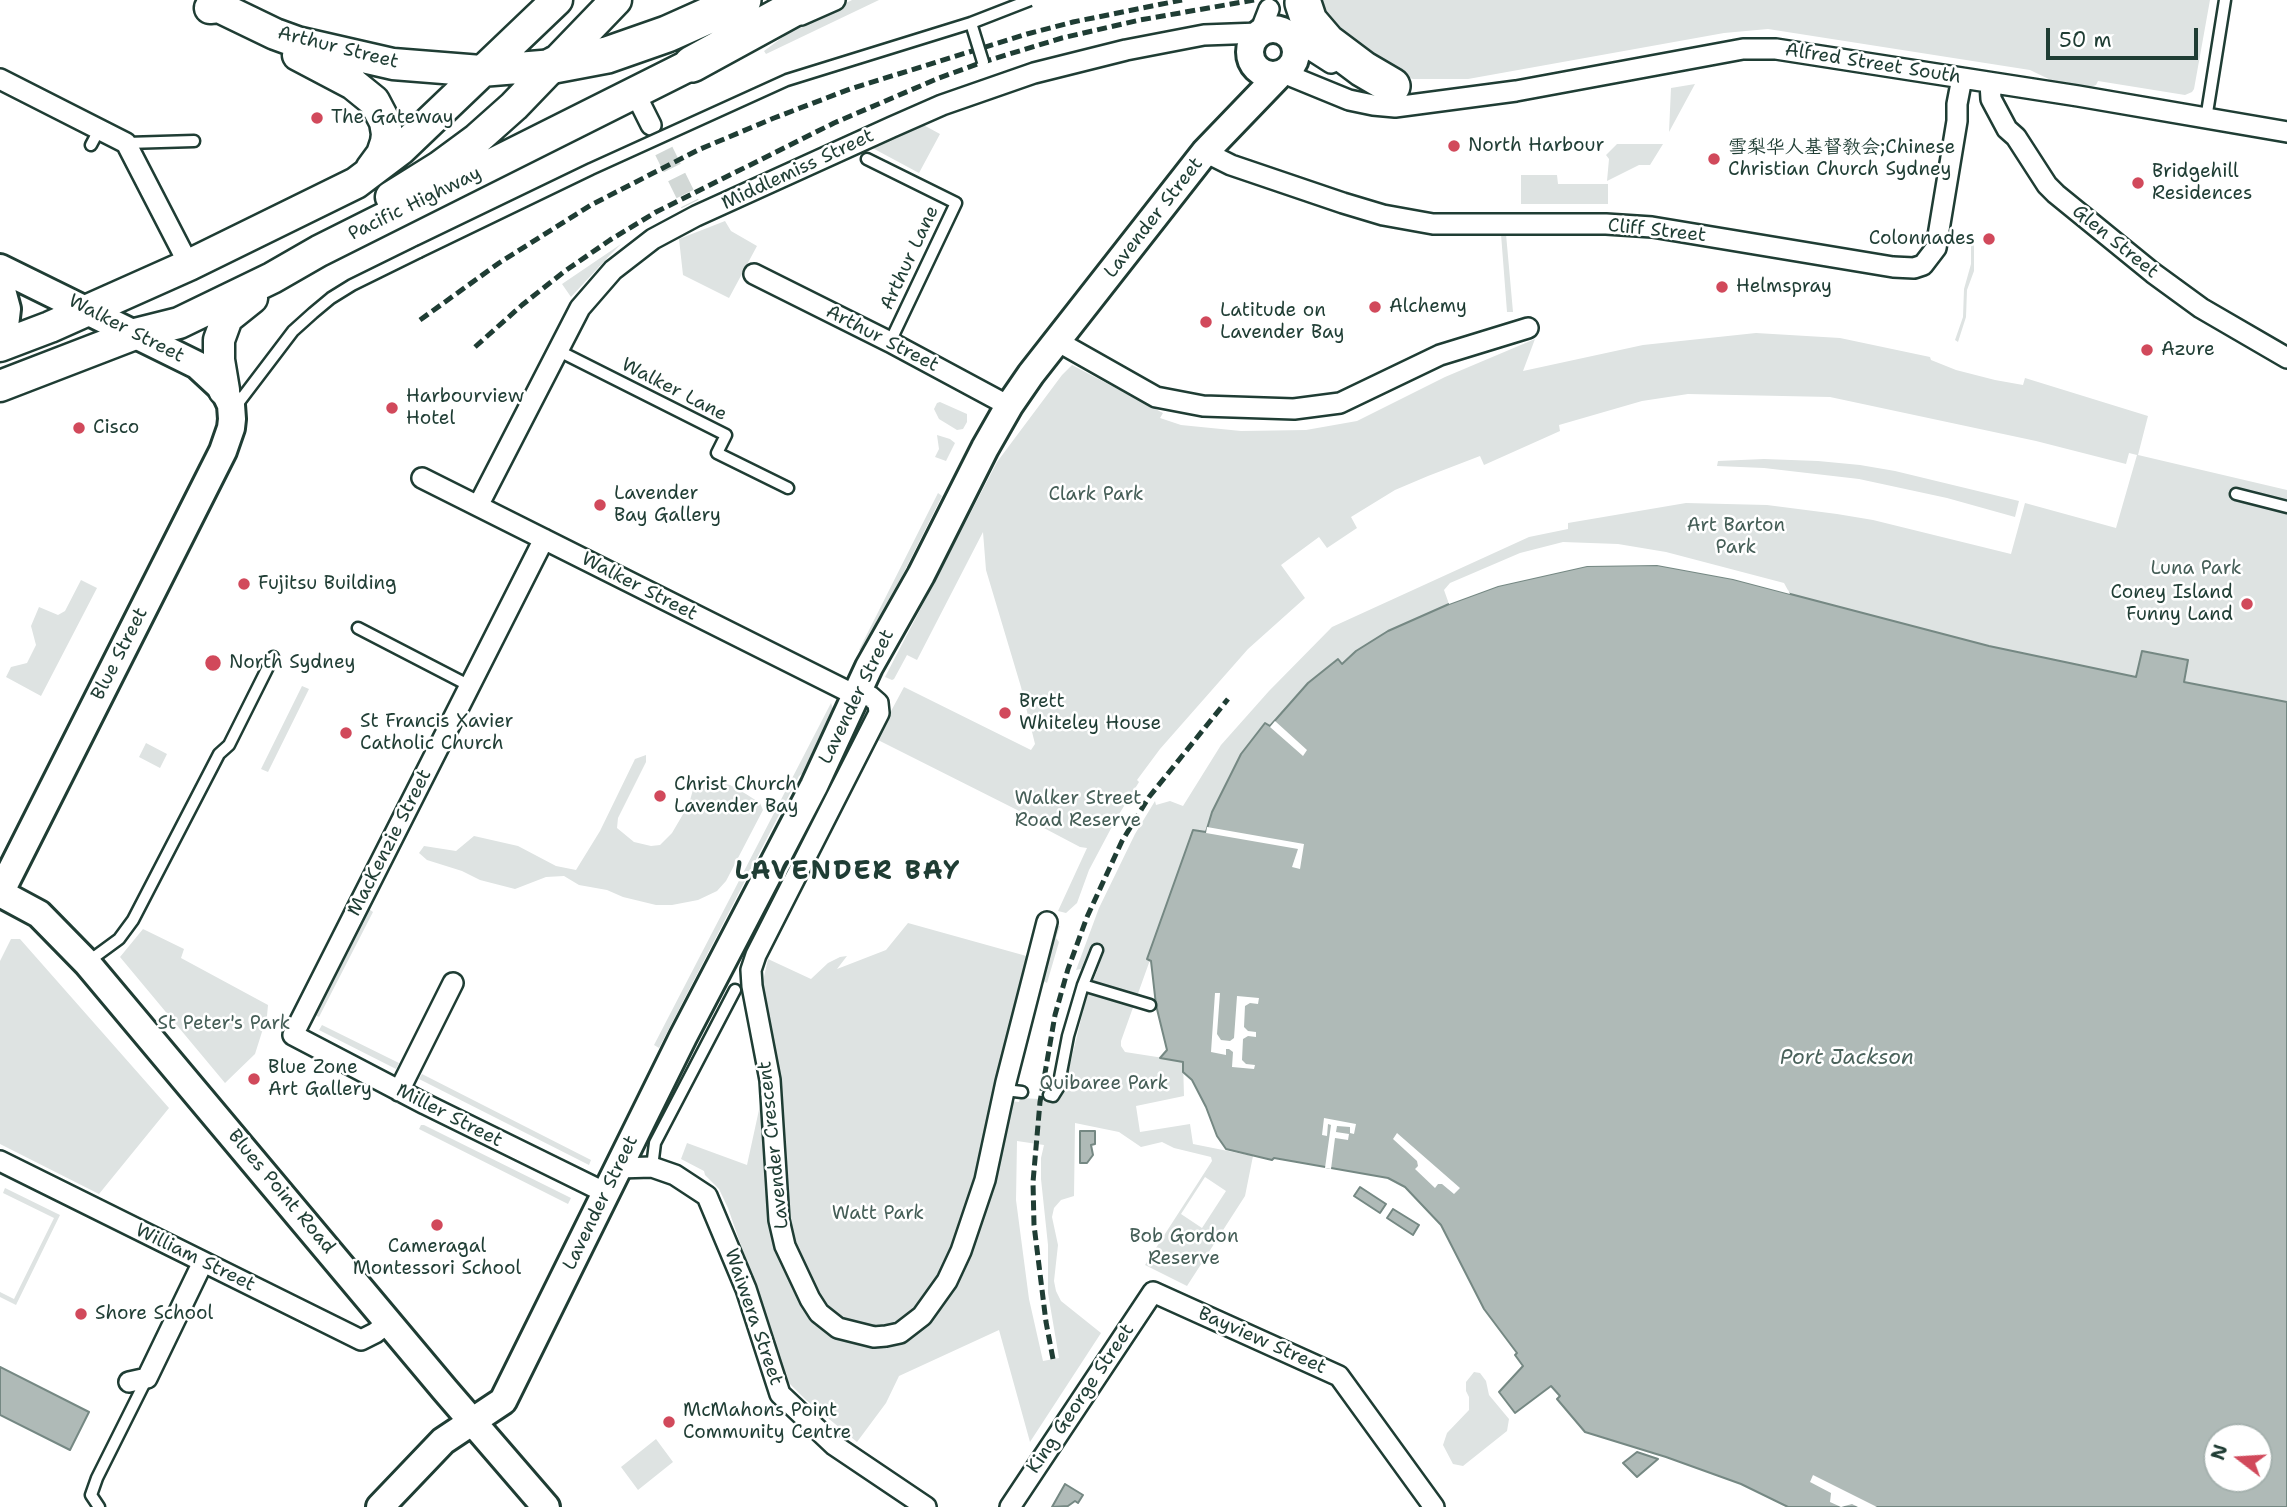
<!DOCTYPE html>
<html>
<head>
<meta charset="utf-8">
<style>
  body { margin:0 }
  #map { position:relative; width:2287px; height:1507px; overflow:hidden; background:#fff; font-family:"Shantell Sans",sans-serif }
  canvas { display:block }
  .north { position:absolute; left:2203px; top:1423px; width:70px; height:70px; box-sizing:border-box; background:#fff; border:2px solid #a5b1ae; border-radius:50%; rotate:287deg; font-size:19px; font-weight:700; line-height:28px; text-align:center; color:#1f3d34 }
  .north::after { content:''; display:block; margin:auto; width:24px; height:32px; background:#d1495b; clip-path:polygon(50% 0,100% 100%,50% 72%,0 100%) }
  .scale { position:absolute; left:2046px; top:28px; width:152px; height:32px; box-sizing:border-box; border:4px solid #1f3d34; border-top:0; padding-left:9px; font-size:21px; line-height:24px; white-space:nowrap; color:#1f3d34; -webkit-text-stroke:5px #fff; paint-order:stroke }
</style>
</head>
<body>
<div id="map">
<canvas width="2287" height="1507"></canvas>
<div class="north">N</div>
<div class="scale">50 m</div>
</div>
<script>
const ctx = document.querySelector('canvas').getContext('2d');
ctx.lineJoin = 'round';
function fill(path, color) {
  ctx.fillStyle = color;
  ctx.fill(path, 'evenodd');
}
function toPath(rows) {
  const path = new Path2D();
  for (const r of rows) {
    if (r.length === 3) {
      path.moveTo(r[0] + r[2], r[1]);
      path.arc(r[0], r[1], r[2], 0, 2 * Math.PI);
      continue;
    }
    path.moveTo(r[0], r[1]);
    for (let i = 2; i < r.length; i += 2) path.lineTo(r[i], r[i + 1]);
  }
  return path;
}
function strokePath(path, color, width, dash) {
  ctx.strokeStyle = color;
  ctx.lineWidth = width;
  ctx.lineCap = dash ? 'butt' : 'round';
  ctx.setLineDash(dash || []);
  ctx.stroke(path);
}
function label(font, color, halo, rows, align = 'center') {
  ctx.font = font + ' "Shantell Sans","LXGW WenKai TC",sans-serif';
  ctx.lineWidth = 5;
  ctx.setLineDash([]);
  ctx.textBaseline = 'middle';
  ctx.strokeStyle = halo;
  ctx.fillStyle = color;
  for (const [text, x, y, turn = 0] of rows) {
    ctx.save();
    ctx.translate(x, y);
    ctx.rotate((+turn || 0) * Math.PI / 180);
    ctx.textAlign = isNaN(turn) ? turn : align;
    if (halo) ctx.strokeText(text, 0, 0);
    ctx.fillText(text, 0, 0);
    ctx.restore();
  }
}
fill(toPath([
  [852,0,879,0,766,54,764,51,791,31],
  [1312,0,2210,0,2194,89,2192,92,2185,95,2098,81,2096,85,2090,87,2053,81,2030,70,1768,29,1724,33,1468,79,1413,79,1371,67],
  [1695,84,1669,132,1671,88],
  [918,122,940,134,919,173,865,144],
  [1617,144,1663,144,1650,165,1639,165,1607,181,1609,159,1606,155],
  [1521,175,1557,175,1558,184,1608,184,1608,204,1521,204],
  [725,221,731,231,757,246,729,298,683,275,679,239],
  [1501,234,1506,234,1513,312,1507,312],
  [1971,237,1974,238,1974,271,1967,290,1966,317,1958,342,1955,340,1963,317,1964,289,1971,264],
  [621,244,610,255,571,297,562,284],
  [1756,333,1840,338,1930,357,1931,360,1956,370,1995,380,2023,385,2025,378,2148,416,2138,455,2287,490,2287,702,2184,682,2187,659,2142,651,2136,677,2092,668,1989,646,1790,594,1784,583,1666,552,1618,544,1563,542,1520,553,1450,583,1444,590,1449,604,1388,631,1356,651,1341,664,1337,659,1308,683,1270,727,1265,724,1241,754,1230,774,1212,812,1206,833,1164,916,1147,959,1150,960,1121,1041,1121,1046,1125,1052,1183,1061,1184,1096,1136,1106,1140,1132,1190,1124,1193,1144,1253,1156,1245,1196,1187,1286,1145,1265,1212,1161,1211,1157,1174,1148,1162,1142,1141,1147,1119,1132,1075,1123,1074,1196,1061,1200,1054,1208,1052,1217,1058,1245,1054,1281,1056,1291,1061,1301,1101,1333,1030,1442,999,1330,899,1376,886,1403,857,1442,806,1400,788,1382,728,1208,719,1189,705,1175,704,1171,681,1159,687,1143,747,1165,762,1096,746,1008,759,999,768,959,811,979,828,963,840,957,847,956,837,969,886,950,908,923,1030,957,996,1099,1019,1102,1020,1098,1059,1100,1064,1089,1085,1003,1104,952,1090,948,1081,969,1076,970,1099,908,1135,834,1155,801,1156,805,1170,801,1183,806,1221,745,1269,691,1332,627,1529,537,1568,529,1568,523,1686,503,1767,505,1837,514,1873,520,2011,554,2025,503,2116,528,2137,455,2129,453,2126,464,2036,441,1830,397,1688,394,1642,401,1559,425,1560,431,1484,465,1480,456,1428,476,1395,490,1351,517,1357,528,1327,548,1319,537,1281,565,1305,598,1248,649,1160,749,1137,780,1139,782,1116,819,1089,870,1077,903,1066,913,1058,911,1087,848,1080,847,1042,827,1043,823,876,739,904,687,1031,750,1035,744,1021,687,986,570,983,532,917,660,907,655,894,679,892,680,885,677,997,462,1062,375,1072,365,1163,413,1160,418,1181,425,1241,431,1306,430,1357,421,1445,377,1535,339,1523,371,1643,345],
  [1017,1141,1044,1145,1041,1158,1041,1179,1048,1245,1048,1293,1059,1358,1043,1361,1029,1299,1016,1200],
  [1205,1177,1226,1191,1202,1228,1181,1214],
  [940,402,967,414,967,422,963,429,957,430,939,419,934,409,937,403],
  [937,435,950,439,955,443,946,461,935,457,939,449],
  [1764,459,1818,461,1860,465,1895,471,2019,501,2015,517,1947,498,1859,479,1764,468,1717,466,1718,461],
  [938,493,942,496,864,652,859,650],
  [81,580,97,588,41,696,6,677,11,667,27,663,36,645,31,626,39,607,58,615,65,611],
  [302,686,309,689,268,772,261,769],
  [831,703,833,709,832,718,808,770,799,776,659,1048,654,1045],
  [146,743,167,754,160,768,139,757],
  [646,755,646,762,618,818,617,828,634,842,651,846,660,845,672,833,689,804,694,786,707,780,730,785,746,794,760,803,763,810,726,881,717,891,698,900,672,905,656,905,623,897,607,890,579,885,564,876,546,877,515,889,480,880,462,871,427,860,419,853,424,846,456,851,474,836,518,846,556,866,576,870,600,831,635,759],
  [369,909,373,912,319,1017,315,1015],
  [1060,926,1056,938,1059,942,1047,983,1039,979,1054,927],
  [143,929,184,949,181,958,268,1005,267,1016,255,1054,225,1083,120,957],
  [11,939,20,939,169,1108,99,1194,0,1144,0,961],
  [322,1025,399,1063,396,1069,319,1030],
  [422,1074,591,1160,589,1165,419,1079],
  [421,1125,424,1125,571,1198,568,1204,419,1129],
  [5,1188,60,1215,16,1305,0,1297,0,1292,14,1299,54,1218,3,1193],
  [1474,1372,1480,1373,1486,1381,1489,1395,1509,1419,1507,1431,1463,1466,1453,1464,1443,1445,1447,1433,1469,1410,1469,1397,1466,1391,1466,1382],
  [656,1439,673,1462,638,1490,621,1467]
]), '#dee3e2');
const water = toPath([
  [1657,565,1733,579,1989,646,2136,677,2142,651,2188,660,2184,682,2287,702,2287,1507,1788,1507,1741,1484,1666,1457,1585,1432,1557,1399,1560,1396,1551,1386,1515,1413,1499,1392,1523,1366,1515,1355,1517,1353,1484,1309,1441,1225,1405,1187,1388,1178,1274,1158,1272,1160,1226,1149,1217,1136,1206,1107,1192,1080,1183,1072,1183,1062,1160,1058,1167,1050,1156,1005,1151,961,1147,959,1193,830,1206,832,1212,812,1241,754,1265,723,1270,726,1308,683,1338,659,1342,664,1356,651,1388,631,1449,604,1498,586,1587,566,1657,565],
  [2217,1437,2259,1437,2259,1479,2217,1479,2217,1437],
  [1080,1131,1095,1131,1095,1144,1091,1145,1093,1155,1087,1163,1080,1163,1080,1131],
  [1360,1187,1386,1204,1380,1213,1354,1196,1360,1187],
  [1393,1209,1419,1225,1413,1235,1387,1218,1393,1209],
  [0,1367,89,1412,70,1450,0,1415,0,1367],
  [1637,1452,1658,1459,1637,1477,1623,1463,1637,1452],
  [1065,1484,1083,1495,1078,1503,1075,1501,1068,1506,1052,1507,1065,1484]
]);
fill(water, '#afbab7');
strokePath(water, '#758883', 2);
fill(toPath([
  [1587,562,1657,562,1734,576,1788,590,1790,594,1733,579,1657,565,1587,566,1498,586,1449,604,1448,600,1498,582],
  [1275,721,1307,750,1303,756,1270,727],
  [1207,827,1304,844,1300,869,1292,867,1298,849,1206,833],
  [1215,993,1220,993,1217,1034,1221,1040,1230,1041,1234,1038,1237,996,1259,998,1258,1004,1250,1003,1245,1006,1244,1027,1248,1031,1256,1032,1256,1037,1248,1036,1243,1039,1242,1060,1246,1064,1255,1065,1254,1069,1232,1067,1233,1052,1229,1049,1226,1049,1226,1055,1211,1052],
  [1324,1118,1356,1124,1354,1134,1350,1133,1350,1127,1337,1126,1336,1132,1349,1134,1348,1140,1335,1138,1331,1169,1325,1168,1331,1125,1328,1124,1327,1136,1322,1135],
  [1397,1133,1460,1188,1454,1194,1442,1184,1438,1184,1435,1188,1415,1169,1418,1166,1417,1161,1393,1139],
  [1813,1475,1877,1507,1858,1507,1852,1504,1841,1507,1830,1502,1831,1493,1810,1482]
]), '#fff');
strokePath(toPath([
  [651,125,690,204]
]), '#d2d8d6', 19, [19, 10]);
const lane = toPath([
  [2206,119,2225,0],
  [127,143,194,141],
  [91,145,99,130],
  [867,159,956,203,890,342],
  [557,350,726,435,717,453,788,488],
  [236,406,293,331,313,313,331,298,352,285,419,252],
  [2236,494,2287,507],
  [358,628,470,686],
  [89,961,119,939,133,920,219,754,229,745,273,657],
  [1083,985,1150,1005],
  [1005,1090,1022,1092],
  [1049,1095,1053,1096,1058,1088,1068,1036,1083,985,1097,950],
  [652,1167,655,1143,735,990],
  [99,1507,91,1495,97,1478,147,1378]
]);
const street = toPath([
  [801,15,835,0],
  [1260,32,1269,9],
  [1292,38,1331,63],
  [1283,73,1349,100,1373,105,1395,107,1516,91,1743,49,1776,49,2078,96,2287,132],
  [0,79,126,143,189,265],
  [1990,83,1991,99,2007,129,2016,137,2047,185,2056,194,2153,273,2201,308,2287,358],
  [635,93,651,125],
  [1205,152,1231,165,1343,203,1383,215,1433,224,1606,224,1652,227,1893,267,1914,268,1923,265,1936,248,1957,121,1957,104,1962,78],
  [754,274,890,342,1009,406],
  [1057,341,1156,397,1203,406,1294,409,1340,403,1440,355,1528,328],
  [422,478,855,695,870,696,878,703,879,713,756,955,751,970,752,986,770,1080,779,1220,785,1246,810,1299,819,1313,838,1328,874,1337,886,1336,900,1333,922,1316,947,1281,961,1251,985,1180,1006,1082,1047,922],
  [478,506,580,308,613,270,653,239,696,216,892,127,942,105,1034,73,1126,50,1204,35,1259,33],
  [544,539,293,1035,425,1104,606,1193],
  [399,1091,453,983],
  [0,1161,361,1340,375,1333,389,1322],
  [618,1168,652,1167,675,1175,707,1196,746,1289,780,1394,834,1445,926,1507],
  [129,1382,147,1378,203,1262],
  [1010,1507,1153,1292,1339,1376,1434,1507]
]);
const secondary = toPath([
  [1273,52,23],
  [0,268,197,365,224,390,231,405,232,419,231,428,223,451,0,893],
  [0,283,7,309,5,326,0,334],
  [0,893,39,914,87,963,445,1390,546,1507],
  [380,1507,443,1441,503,1401,683,1037,814,786,869,667,921,575,985,448,1009,406,1031,374,1205,152,1280,74]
]);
const primary = toPath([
  [210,8,219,7,275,34,297,42,393,64,481,71,554,65],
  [298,55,353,84,374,101,385,122,387,134,386,142,382,154,371,169],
  [391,197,439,167,477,139,514,106,616,0],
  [0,346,50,327,189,265,356,183,401,149,557,0],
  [0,386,135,334,179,323,272,278,319,251,692,64],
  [224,390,219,360,219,340,227,318,252,298]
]);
const highway = toPath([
  [1303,3,1309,21,1327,42,1363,69,1392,86],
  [692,64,809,0],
  [554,65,607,55,667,34,743,0]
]);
strokePath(lane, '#1f3d34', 15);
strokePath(street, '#1f3d34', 24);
strokePath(secondary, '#1f3d34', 32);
strokePath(primary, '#1f3d34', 35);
strokePath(highway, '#1f3d34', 40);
strokePath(lane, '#fff', 10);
strokePath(street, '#fff', 19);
strokePath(secondary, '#fff', 26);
strokePath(primary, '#fff', 30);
strokePath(highway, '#fff', 35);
strokePath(toPath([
  [420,320,499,263,591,205,698,150,774,118,850,89,1027,34,1073,22,1182,0],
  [475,347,522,305,565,271,610,240,656,212,834,123,939,78,983,62,1062,38,1140,20,1254,0],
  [1053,1359,1046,1322,1034,1225,1033,1182,1040,1102,1055,1015,1068,969,1087,917,1122,841,1149,797,1228,699]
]), '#1f3d34', 5, [10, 5]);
const laneBridge = toPath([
  [971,23,983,62],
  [419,252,591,169,787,80,971,23,1030,0]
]);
strokePath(laneBridge, '#1f3d34', 15, []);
strokePath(laneBridge, '#fff', 10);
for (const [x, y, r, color] of [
  [317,118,7,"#d1495b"],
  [1454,146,7,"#d1495b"],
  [1714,159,7,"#d1495b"],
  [2138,183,7,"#d1495b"],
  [1989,239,7,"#d1495b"],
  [1722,287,7,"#d1495b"],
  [1375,307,7,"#d1495b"],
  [1206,322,7,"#d1495b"],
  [2147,350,7,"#d1495b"],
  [392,408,7,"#d1495b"],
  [79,428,7,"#d1495b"],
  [600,505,7,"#d1495b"],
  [244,584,7,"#d1495b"],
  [2247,604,7,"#d1495b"],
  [213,663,9,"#d1495b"],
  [1005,713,7,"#d1495b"],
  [346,733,7,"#d1495b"],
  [660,796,7,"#d1495b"],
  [254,1079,7,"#d1495b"],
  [437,1225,7,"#d1495b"],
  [81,1314,7,"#d1495b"],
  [669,1422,7,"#d1495b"]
]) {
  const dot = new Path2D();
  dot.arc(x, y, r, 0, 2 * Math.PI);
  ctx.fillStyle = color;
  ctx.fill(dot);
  strokePath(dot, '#fff', 2.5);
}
label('19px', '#1f3d34', '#fff', [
  ["Arthur Street",338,48,14],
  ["Alfred Street South",1873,64,9],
  ["Middlemiss Street",798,170,-25],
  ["Pacific Highway",415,204,-26],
  ["Lavender Street",1154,218,-52],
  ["Cliff Street",1657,231,6],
  ["Glen Street",2115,242,39],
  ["Arthur Lane",910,258,-65],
  ["Walker Street",126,329,27],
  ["Arthur Street",882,339,27],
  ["Walker Lane",674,390,27],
  ["Walker Street",639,587,27],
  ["Blue Street",120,654,-63],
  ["Lavender Street",857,697,-64],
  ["MacKenzie Street",390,843,-63],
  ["Miller Street",449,1116,27],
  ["Lavender Crescent",774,1145,-96],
  ["Blues Point Road",281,1192,50],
  ["Lavender Street",601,1203,-64],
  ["William Street",195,1258,26],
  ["Waiwera Street",753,1317,71],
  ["Bayview Street",1262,1341,24],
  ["King George Street",1081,1399,-56]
]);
label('19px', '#1f3d34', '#fff', [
  ["The Gateway",331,118],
  ["North Harbour",1468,146],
  ["雪梨华人基督教会;Chinese",1728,148],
  ["Christian Church Sydney",1728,170],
  ["Bridgehill",2152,172],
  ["Residences",2152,194],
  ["Colonnades",1975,239,"right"],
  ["Helmspray",1736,287],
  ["Alchemy",1389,307],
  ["Latitude on",1220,311],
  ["Lavender Bay",1220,333],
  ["Azure",2161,350],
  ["Harbourview",406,397],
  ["Hotel",406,419],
  ["Cisco",93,428],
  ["Lavender",614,494],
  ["Bay Gallery",614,516],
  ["Fujitsu Building",258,584],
  ["Coney Island",2233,593,"right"],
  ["Funny Land",2233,615,"right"],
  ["North Sydney",229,663],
  ["Brett",1019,702],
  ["Whiteley House",1019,724],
  ["St Francis Xavier",360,722],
  ["Catholic Church",360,744],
  ["Christ Church",674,785],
  ["Lavender Bay",674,807],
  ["Blue Zone",268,1068],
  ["Art Gallery",268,1090],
  ["Cameragal",437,1247,"center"],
  ["Montessori School",437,1269,"center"],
  ["Shore School",95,1314],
  ["McMahons Point",683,1411],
  ["Community Centre",683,1433]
], 'left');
label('19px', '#455e57', '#fff', [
  ["Clark Park",1096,495],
  ["Art Barton",1736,526],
  ["Park",1736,548],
  ["Luna Park",2196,569],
  ["Walker Street",1078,799],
  ["Road Reserve",1078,821],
  ["St Peter's Park",224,1024],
  ["Quibaree Park",1104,1084],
  ["Watt Park",878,1214],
  ["Bob Gordon",1184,1237],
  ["Reserve",1184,1259]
]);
label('italic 21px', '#4a625b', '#fff', [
  ["Port Jackson",1847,1059]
]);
ctx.letterSpacing = '2px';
label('bold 26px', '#1f3d34', '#fff', [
  ["LAVENDER BAY",848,872]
]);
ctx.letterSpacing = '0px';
</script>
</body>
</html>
